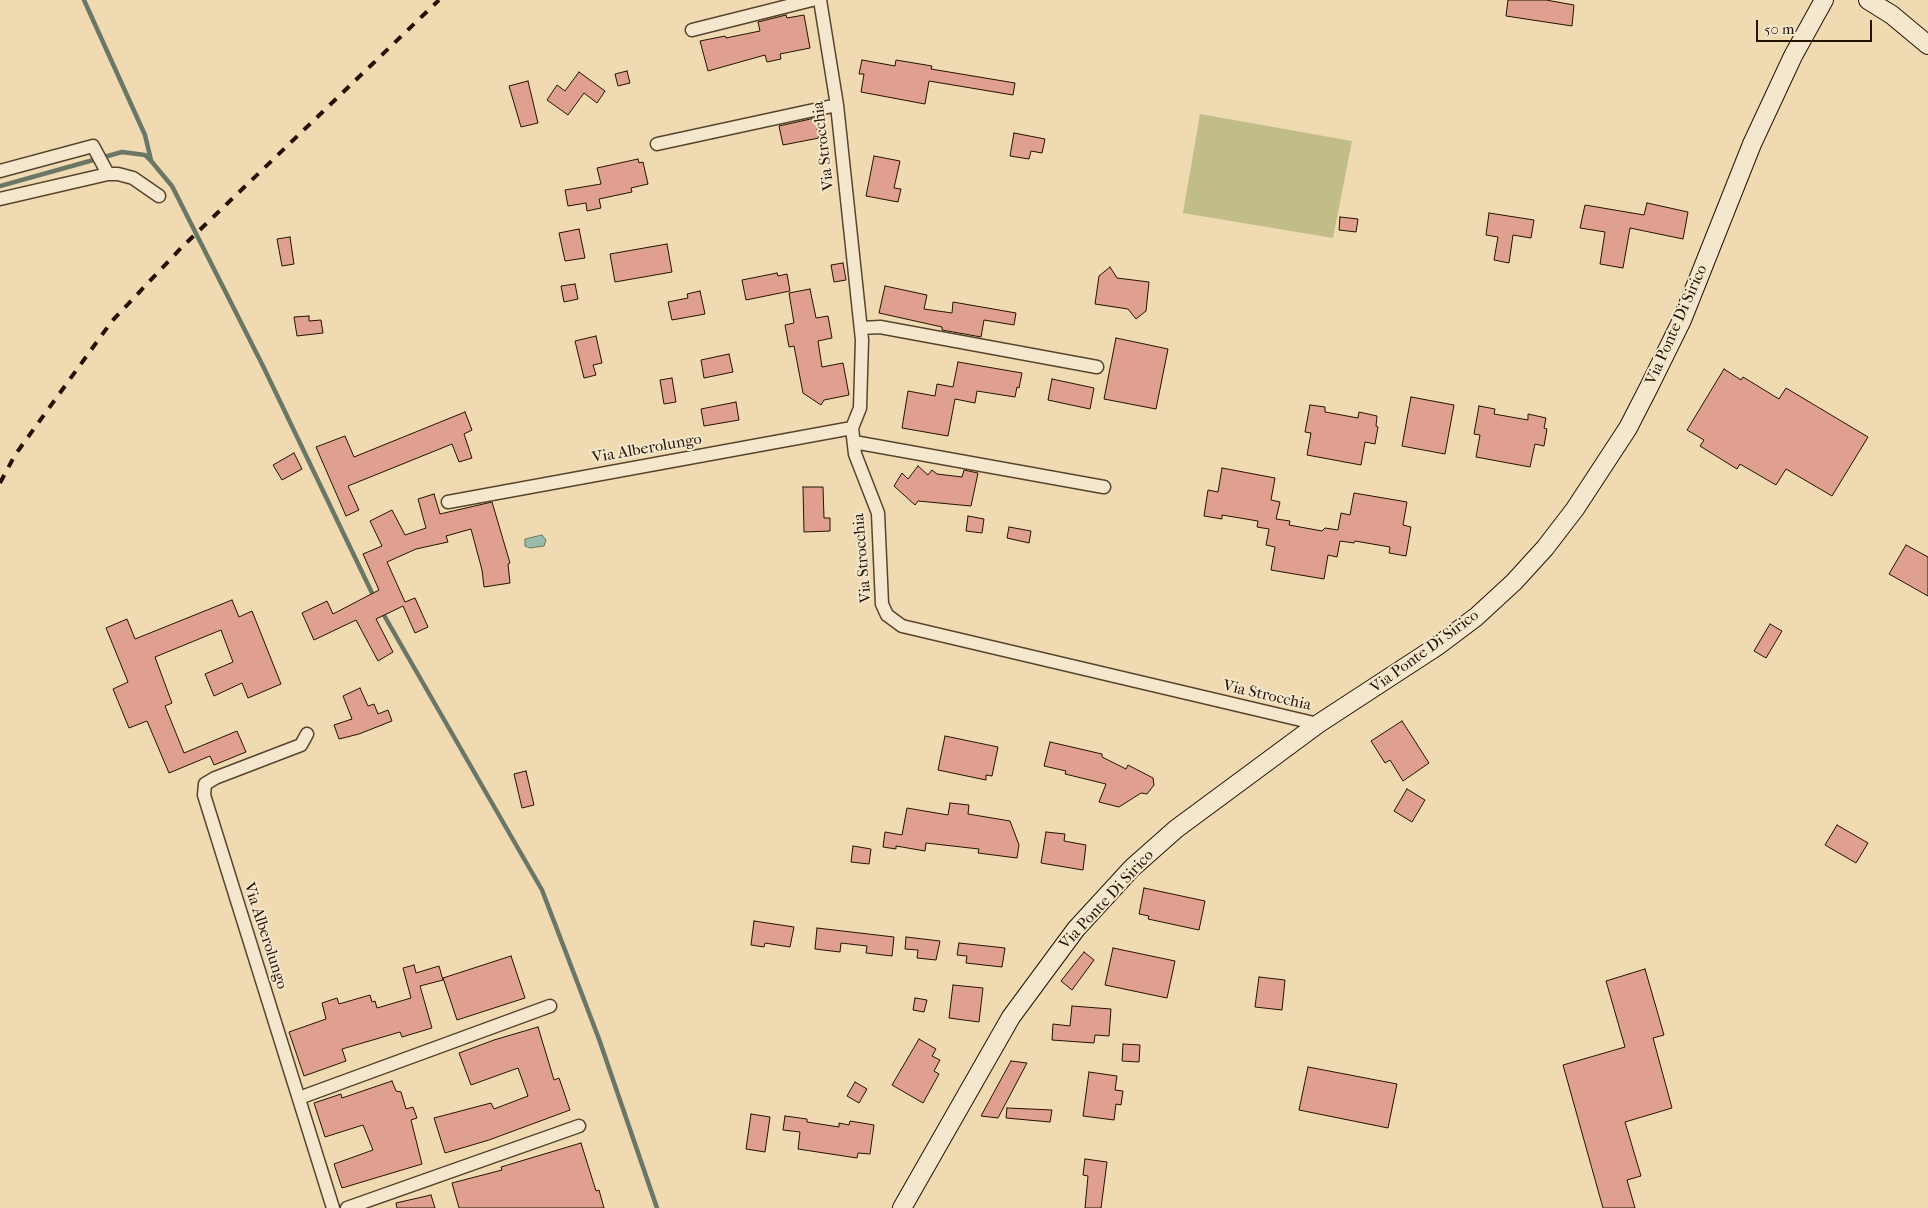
<!DOCTYPE html>
<html>
<head>
<meta charset="utf-8">
<style>
  body { margin:0 }
  #map { position:relative; width:1928px; height:1208px; overflow:hidden; background:#f0dab2; font-family:"IM FELL French Canon",serif }
  canvas { display:block }
  .scale { position:absolute; left:1756px; top:20px; width:116px; height:22px; box-sizing:border-box; border:2px solid #241200; border-top:0; padding-left:6px; font-size:15px; line-height:18px; white-space:nowrap; color:#241200; -webkit-text-stroke:4px #f5e7cd; paint-order:stroke }
</style>
</head>
<body>
<div id="map">
<canvas width="1928" height="1208"></canvas>
<div class="scale">50 m</div>
</div>
<script>
const ctx = document.querySelector('canvas').getContext('2d');
ctx.lineJoin = 'round';
function fill(path, color) {
  ctx.fillStyle = color;
  ctx.fill(path, 'evenodd');
}
function toPath(rows) {
  const path = new Path2D();
  for (const r of rows) {
    path.moveTo(r[0], r[1]);
    for (let i = 2; i < r.length; i += 2) path.lineTo(r[i], r[i + 1]);
  }
  return path;
}
function strokePath(path, color, width, dash) {
  ctx.strokeStyle = color;
  ctx.lineWidth = width;
  ctx.lineCap = dash ? 'butt' : 'round';
  ctx.setLineDash(dash || []);
  ctx.stroke(path);
}
function label(font, color, halo, rows, align = 'center') {
  ctx.font = font + ' "IM FELL French Canon",serif';
  ctx.lineWidth = 4;
  ctx.setLineDash([]);
  ctx.textBaseline = 'middle';
  ctx.strokeStyle = halo;
  ctx.fillStyle = color;
  for (const [text, x, y, turn = 0] of rows) {
    ctx.save();
    ctx.translate(x, y);
    ctx.rotate((+turn || 0) * Math.PI / 180);
    ctx.textAlign = isNaN(turn) ? turn : align;
    if (halo) ctx.strokeText(text, 0, 0);
    ctx.fillText(text, 0, 0);
    ctx.restore();
  }
}
fill(toPath([
  [1200,114,1352,141,1333,238,1183,213]
]), '#c0bd88');
const water = toPath([
  [542,535,546,540,544,546,530,548,525,546,525,539,542,535]
]);
fill(water, '#9abbaa');
strokePath(water, '#6b7766', 1);
strokePath(toPath([
  [84,0,145,135,151,160],
  [0,186,122,152,145,155,152,162,172,186,263,366,374,597],
  [381,610,542,890,599,1039,657,1208]
]), '#6b7766', 4.5);
const building = toPath([
  [1508,0,1546,0,1574,5,1572,26,1506,16,1508,0],
  [786,15,787,18,804,15,810,48,780,54,781,59,767,62,765,55,708,71,700,41,725,36,726,38,760,31,758,22,786,15],
  [862,60,895,66,896,60,932,66,931,69,1015,83,1013,95,929,81,925,104,861,92,864,74,859,74,862,60],
  [627,71,630,83,618,86,615,74,627,71],
  [579,72,605,91,597,103,584,93,568,115,547,100,557,85,565,91,579,72],
  [528,81,538,123,521,127,509,86,528,81],
  [815,118,819,138,783,145,779,126,815,118],
  [1014,133,1045,139,1042,153,1031,151,1029,159,1010,156,1014,133],
  [874,156,900,161,894,188,901,189,898,202,866,196,874,156],
  [638,159,639,163,643,162,648,184,631,188,632,192,599,199,601,208,587,211,586,203,568,206,565,190,601,184,597,168,638,159],
  [1647,203,1688,212,1683,239,1630,228,1623,268,1600,264,1605,232,1580,228,1585,205,1644,215,1647,203],
  [1489,213,1534,220,1531,238,1513,235,1509,263,1494,260,1498,237,1486,235,1489,213],
  [1340,217,1358,219,1356,232,1339,230,1340,217],
  [579,229,585,258,565,261,559,233,579,229],
  [290,237,294,264,282,266,277,239,290,237],
  [667,244,672,272,615,282,610,254,667,244],
  [843,263,846,280,834,282,831,265,843,263],
  [1110,267,1117,278,1149,282,1146,311,1136,319,1128,309,1095,304,1099,276,1110,267],
  [777,273,778,276,787,274,790,291,746,300,742,280,777,273],
  [575,284,578,299,564,302,561,286,575,284],
  [885,286,927,295,924,309,952,313,953,302,1016,313,1014,325,984,320,981,337,942,330,942,327,879,313,885,286],
  [810,289,816,318,828,316,832,338,818,341,822,367,843,363,849,395,824,400,821,405,803,393,794,346,789,347,785,325,794,323,789,293,810,289],
  [700,291,705,314,672,320,668,302,688,298,687,294,700,291],
  [309,316,309,321,321,320,323,333,297,336,294,317,309,316],
  [596,336,602,363,593,365,596,375,584,378,575,341,596,336],
  [1116,338,1168,349,1156,409,1104,399,1116,338],
  [729,354,733,372,704,378,701,360,729,354],
  [958,362,1022,373,1019,388,1017,387,1015,397,977,391,975,403,955,399,948,436,902,428,908,391,935,396,937,384,953,387,958,362],
  [1724,369,1741,380,1743,377,1779,399,1786,388,1868,437,1832,496,1786,469,1776,485,1740,464,1737,469,1700,446,1704,440,1687,430,1724,369],
  [672,378,676,402,664,404,660,380,672,378],
  [1052,379,1094,388,1090,409,1048,400,1052,379],
  [1411,397,1454,405,1445,454,1402,446,1411,397],
  [736,402,739,420,704,426,701,409,736,402],
  [1310,405,1325,407,1325,412,1358,418,1359,412,1377,416,1376,426,1378,427,1375,444,1365,442,1361,465,1307,455,1311,433,1305,432,1310,405],
  [1479,406,1495,409,1494,414,1528,420,1528,414,1546,418,1544,428,1547,429,1544,446,1535,444,1530,467,1476,457,1480,435,1474,434,1479,406],
  [465,412,472,430,464,434,472,458,459,462,452,444,348,486,359,510,346,516,316,447,345,436,354,457,465,412],
  [294,453,302,469,282,480,273,465,294,453],
  [918,466,928,475,932,470,937,474,962,477,964,470,978,473,971,506,918,501,915,505,894,486,902,473,908,479,918,466],
  [1222,468,1275,478,1271,500,1280,502,1276,519,1290,521,1289,525,1322,531,1325,528,1338,530,1341,513,1350,515,1354,493,1407,502,1403,525,1411,527,1406,556,1389,553,1390,547,1355,541,1354,543,1340,541,1337,557,1328,555,1324,579,1271,570,1275,547,1266,545,1269,529,1257,527,1258,521,1222,515,1222,519,1204,516,1208,490,1218,492,1222,468],
  [803,487,823,487,824,518,830,518,830,531,804,532,803,487],
  [434,494,440,514,492,502,510,563,508,564,510,583,484,587,482,570,471,529,446,536,448,542,416,549,387,562,405,602,415,598,428,627,415,633,403,606,376,619,393,652,378,661,356,620,314,640,302,613,327,601,333,614,379,590,363,554,382,546,370,521,392,510,405,535,426,528,418,499,434,494],
  [968,516,984,519,982,533,966,531,968,516],
  [1009,527,1031,531,1029,543,1007,538,1009,527],
  [1906,545,1928,557,1928,596,1889,574,1906,545],
  [232,600,239,617,252,611,281,684,248,698,242,683,214,696,205,674,233,662,221,630,155,657,172,703,165,706,184,753,237,731,246,752,214,765,210,756,169,773,147,721,129,728,113,689,128,682,106,628,127,619,135,639,232,600],
  [1770,624,1782,631,1766,658,1754,651,1770,624],
  [360,688,368,706,374,704,378,714,388,710,392,721,359,734,339,739,334,725,352,719,343,696,360,688],
  [1402,721,1429,763,1403,781,1390,760,1385,763,1371,741,1402,721],
  [945,736,998,747,992,776,986,775,986,780,938,770,945,736],
  [1050,742,1102,754,1102,757,1126,769,1128,765,1153,778,1154,785,1147,794,1141,793,1119,807,1099,802,1106,784,1065,774,1066,771,1044,766,1050,742],
  [526,771,534,805,522,808,514,774,526,771],
  [1407,789,1425,800,1412,822,1394,811,1407,789],
  [950,803,969,805,968,814,1010,821,1019,845,1017,858,978,853,979,849,926,843,925,851,896,846,896,849,883,847,885,832,902,835,907,808,948,815,950,803],
  [1837,825,1868,843,1856,863,1825,845,1837,825],
  [1046,832,1065,834,1064,841,1086,845,1083,870,1041,863,1046,832],
  [853,846,871,849,869,864,851,862,853,846],
  [1144,888,1205,901,1199,930,1148,919,1149,916,1139,914,1144,888],
  [754,921,794,927,790,947,765,943,764,947,751,945,754,921],
  [817,928,894,937,892,956,866,953,867,946,841,943,840,952,815,949,817,928],
  [906,937,940,941,936,960,917,958,918,950,905,949,906,937],
  [959,943,1005,948,1002,967,966,963,967,956,957,955,959,943],
  [1113,948,1175,961,1167,998,1105,985,1113,948],
  [1084,952,1094,960,1072,990,1061,981,1084,952],
  [511,956,525,998,457,1020,443,978,511,956],
  [414,965,416,973,439,966,443,980,420,986,432,1028,402,1037,400,1032,342,1049,346,1061,304,1076,289,1032,326,1019,322,1003,337,998,339,1004,370,995,372,1002,375,1001,377,1008,411,998,403,968,414,965],
  [1645,969,1664,1035,1653,1038,1672,1108,1625,1122,1641,1176,1627,1180,1635,1208,1603,1208,1563,1065,1625,1047,1606,981,1645,969],
  [1259,977,1285,980,1282,1010,1255,1007,1259,977],
  [953,985,983,988,979,1022,949,1018,953,985],
  [915,998,927,1000,924,1012,913,1010,915,998],
  [1072,1006,1111,1009,1109,1036,1095,1035,1094,1043,1052,1040,1053,1024,1070,1026,1072,1006],
  [538,1027,554,1080,559,1078,570,1110,489,1140,445,1153,434,1118,491,1103,494,1109,528,1096,518,1068,471,1085,459,1053,494,1040,538,1027],
  [919,1039,936,1049,932,1056,940,1060,934,1071,939,1074,923,1103,892,1085,919,1039],
  [1123,1044,1140,1045,1139,1062,1122,1061,1123,1044],
  [1011,1061,1027,1063,998,1118,981,1116,1011,1061],
  [1308,1067,1397,1084,1388,1128,1299,1110,1308,1067],
  [1089,1072,1117,1076,1115,1090,1123,1091,1121,1105,1116,1104,1114,1120,1083,1116,1089,1072],
  [392,1081,396,1091,401,1092,406,1109,413,1107,417,1118,411,1120,422,1164,342,1188,334,1164,373,1150,363,1125,325,1137,314,1103,341,1094,342,1098,392,1081],
  [855,1082,867,1089,859,1103,847,1096,855,1082],
  [1007,1108,1052,1110,1050,1122,1006,1118,1007,1108],
  [751,1114,770,1117,765,1152,746,1149,751,1114],
  [785,1116,807,1119,807,1122,839,1127,839,1123,849,1125,850,1121,874,1125,870,1154,858,1153,857,1158,798,1149,800,1132,783,1130,785,1116],
  [581,1143,596,1191,599,1190,604,1208,459,1208,452,1183,502,1170,501,1167,581,1143],
  [1085,1159,1107,1162,1101,1208,1085,1208,1088,1176,1083,1175,1085,1159],
  [431,1195,435,1208,397,1208,396,1203,431,1195]
]);
fill(building, '#e0a090');
strokePath(building, '#241200', 1);
const street = toPath([
  [820,0,837,105,862,340,860,408,852,428,855,454,878,513,882,604,887,615,902,626,1318,724],
  [692,30,812,0],
  [657,144,837,105],
  [0,171,93,146,108,174],
  [0,199,108,174,118,174,133,178,159,196],
  [861,328,880,327,1097,367],
  [854,442,1104,487],
  [448,502,852,428],
  [307,734,301,745,215,778,205,784,204,795,333,1208],
  [299,1098,550,1006],
  [347,1208,579,1126]
]);
const secondary = toPath([
  [1868,0,1892,15,1928,45],
  [902,1208,1011,1017,1076,929,1132,868,1176,829,1318,724,1436,647,1476,617,1514,582,1545,548,1575,509,1628,428,1649,387,1682,320,1752,144,1793,56,1824,0]
]);
strokePath(street, '#57442c', 15);
strokePath(secondary, '#241200', 20);
strokePath(street, '#f5e7cd', 12);
strokePath(secondary, '#f5e7cd', 18);
strokePath(toPath([
  [0,483,15,455,112,321,182,247,439,0]
]), '#241200', 4, [9, 9]);
label('16px', '#241200', '#f5e7cd', [
  ["Via Strocchia",824,146,-97],
  ["Via Ponte Di Sirico",1677,325,-66],
  ["Via Alberolungo",647,449,-10],
  ["Via Strocchia",863,558,-95],
  ["Via Ponte Di Sirico",1425,652,-36],
  ["Via Strocchia",1267,696,13],
  ["Via Ponte Di Sirico",1107,900,-47],
  ["Via Alberolungo",265,936,72]
]);
</script>
</body>
</html>
